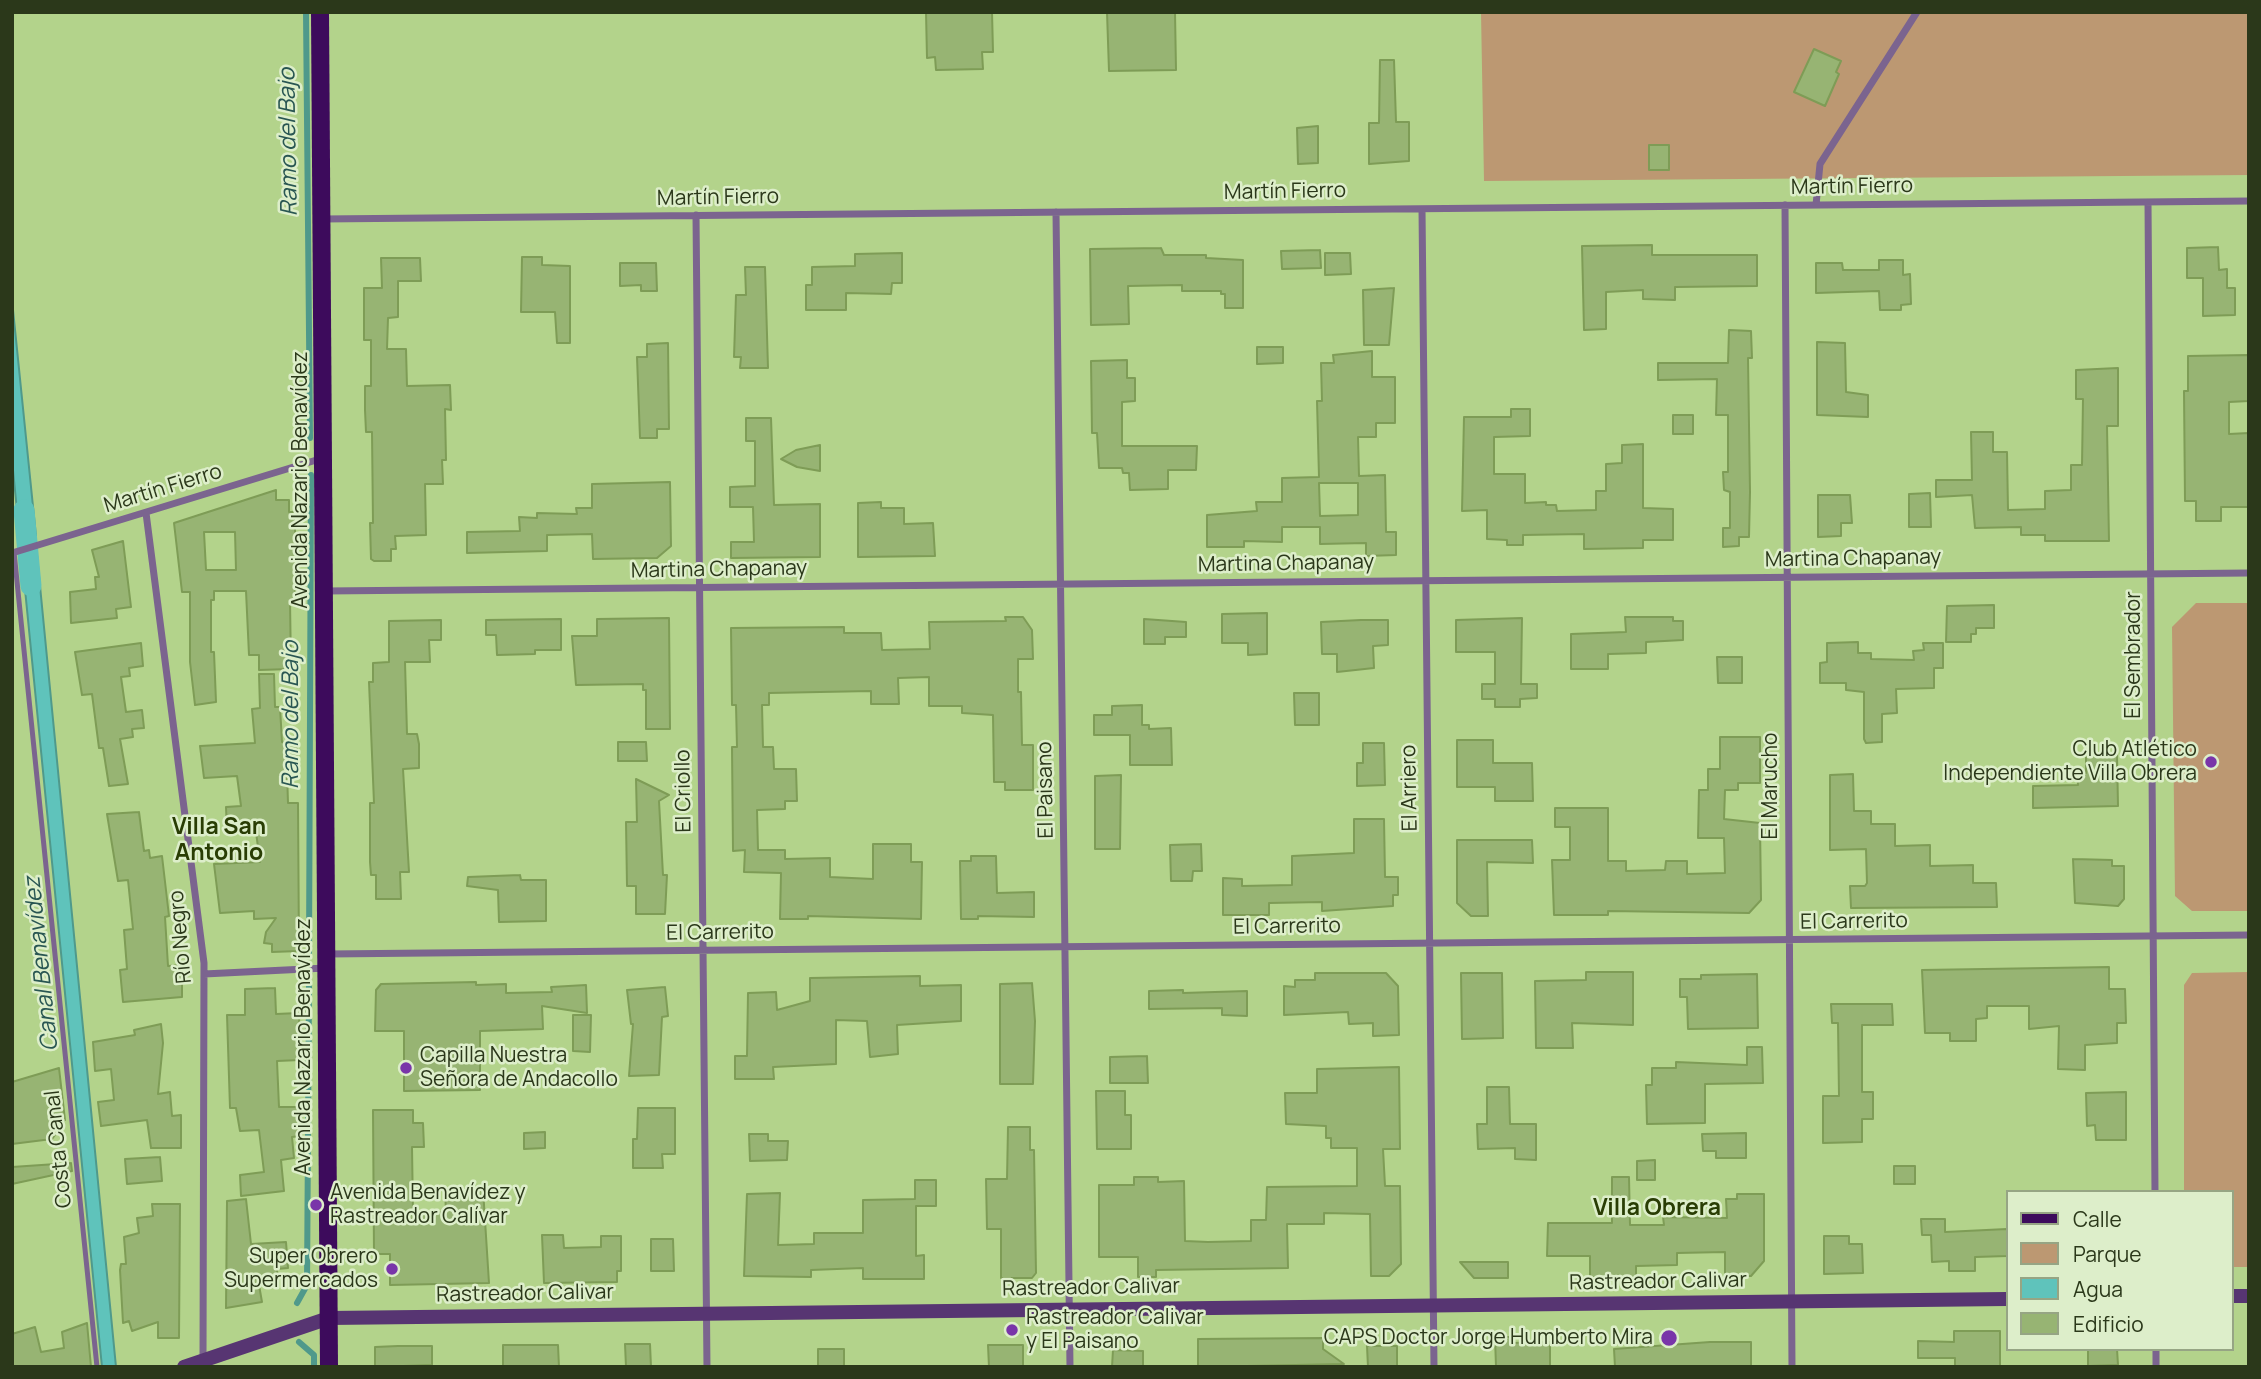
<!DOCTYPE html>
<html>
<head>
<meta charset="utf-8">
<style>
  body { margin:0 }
  #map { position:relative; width:2261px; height:1379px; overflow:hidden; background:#b3d38b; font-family:Manrope,sans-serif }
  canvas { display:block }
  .frame { position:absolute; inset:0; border:14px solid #2b381a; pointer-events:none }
  .legend { position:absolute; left:2006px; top:1190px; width:228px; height:161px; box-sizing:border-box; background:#ddeeca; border:2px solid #96a584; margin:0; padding:9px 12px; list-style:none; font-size:21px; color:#2b381a }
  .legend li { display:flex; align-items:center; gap:14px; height:35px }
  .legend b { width:35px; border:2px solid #96a584 }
</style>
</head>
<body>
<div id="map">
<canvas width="2261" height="1379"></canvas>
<div class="frame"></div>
<ul class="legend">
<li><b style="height:9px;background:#3d0b5c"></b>Calle</li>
<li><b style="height:19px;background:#bc9872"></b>Parque</li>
<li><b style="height:19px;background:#5fc3bb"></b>Agua</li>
<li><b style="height:19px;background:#97b473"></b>Edificio</li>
</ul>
</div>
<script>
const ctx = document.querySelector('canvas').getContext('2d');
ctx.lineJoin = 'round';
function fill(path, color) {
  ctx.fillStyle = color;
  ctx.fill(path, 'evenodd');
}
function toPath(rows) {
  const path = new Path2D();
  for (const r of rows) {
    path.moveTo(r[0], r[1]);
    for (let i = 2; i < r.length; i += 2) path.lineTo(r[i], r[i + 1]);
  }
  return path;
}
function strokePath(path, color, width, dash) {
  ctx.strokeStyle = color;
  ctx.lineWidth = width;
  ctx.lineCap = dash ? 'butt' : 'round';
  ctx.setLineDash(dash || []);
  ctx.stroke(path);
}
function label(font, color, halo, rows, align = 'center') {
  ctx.font = font + ' Manrope,sans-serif';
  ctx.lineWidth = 5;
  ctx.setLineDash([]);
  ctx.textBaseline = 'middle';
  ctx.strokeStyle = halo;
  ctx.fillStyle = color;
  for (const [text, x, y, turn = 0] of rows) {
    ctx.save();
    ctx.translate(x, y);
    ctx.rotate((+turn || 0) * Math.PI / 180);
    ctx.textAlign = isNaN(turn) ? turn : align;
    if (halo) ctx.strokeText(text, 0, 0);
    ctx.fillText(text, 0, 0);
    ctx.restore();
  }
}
fill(toPath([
  [1481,12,2249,12,2249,175,1484,181],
  [2196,603,2249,603,2249,911,2192,911,2175,896,2172,627],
  [2249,972,2249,1267,2231,1267,2231,1192,2184,1192,2184,985,2192,973]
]), '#bc9872');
const water = toPath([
  [12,300,36,536,20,541,12,460,12,300],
  [37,555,116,1367,102,1367,22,559,37,555]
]);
fill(water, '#5fc3bb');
strokePath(water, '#4f998b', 2);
strokePath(toPath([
  [306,12,310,438],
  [309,954,311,475],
  [297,1303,307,1285,309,985],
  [299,1342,314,1355,314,1367]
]), '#4f998b', 6);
strokePath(toPath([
  [24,510,31,586]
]), '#5fc3bb', 21);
const building = toPath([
  [926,12,992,12,993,52,982,52,983,69,936,70,935,57,927,58,926,12],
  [1107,12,1175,12,1176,70,1109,71,1107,12],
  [1814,49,1841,61,1836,72,1839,74,1825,106,1794,92,1814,49],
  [1380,60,1394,60,1396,122,1409,122,1409,161,1369,164,1369,123,1379,123,1380,60],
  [1318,126,1318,163,1298,164,1297,128,1318,126],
  [1649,145,1669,145,1669,170,1649,170,1649,145],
  [1652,245,1652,255,1757,255,1757,286,1675,287,1675,300,1643,299,1643,290,1606,292,1606,329,1584,330,1582,246,1652,245],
  [2218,247,2219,270,2227,269,2227,288,2235,288,2235,315,2203,316,2203,278,2187,278,2187,248,2218,247],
  [1161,248,1164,255,1206,255,1206,258,1243,260,1243,308,1225,308,1225,294,1221,294,1221,291,1182,291,1182,285,1128,286,1129,324,1091,325,1090,249,1161,248],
  [1320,250,1321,268,1282,269,1281,251,1320,250],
  [902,253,902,283,892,283,891,294,846,293,846,310,806,310,806,285,812,285,812,267,855,266,855,254,902,253],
  [1325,253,1350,253,1351,274,1325,275,1325,253],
  [522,257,542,257,542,265,570,266,570,343,557,343,555,312,521,312,522,257],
  [381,258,420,258,421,281,398,281,398,317,388,318,387,349,406,349,407,386,450,385,451,410,445,409,446,460,442,460,443,484,425,484,426,535,395,536,396,549,391,549,391,561,374,561,371,559,370,523,373,523,372,432,366,432,365,410,365,386,371,386,371,340,364,340,364,288,382,288,381,258],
  [1879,260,1903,260,1903,275,1910,274,1911,304,1901,305,1901,310,1880,310,1879,291,1816,293,1816,263,1842,263,1843,270,1879,270,1879,260],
  [620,263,656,263,657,291,641,291,641,285,620,286,620,263],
  [745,267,765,267,768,368,740,368,741,357,734,357,736,295,746,295,745,267],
  [1394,288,1389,345,1364,345,1363,290,1394,288],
  [1729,330,1751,331,1752,358,1748,358,1750,492,1749,537,1739,537,1739,546,1723,547,1723,528,1730,528,1730,492,1724,490,1723,472,1728,472,1728,415,1716,415,1717,379,1658,380,1658,363,1728,363,1729,330],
  [1817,342,1845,343,1846,392,1868,395,1868,417,1817,415,1817,342],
  [668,343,669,429,657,429,657,438,640,438,637,357,647,357,647,344,668,343],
  [1257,347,1283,347,1283,363,1257,364,1257,347],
  [1372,351,1372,377,1395,377,1395,423,1376,423,1376,437,1358,437,1359,476,1385,475,1386,532,1396,532,1396,555,1366,556,1366,543,1320,544,1320,527,1282,527,1282,542,1244,541,1244,547,1207,547,1207,515,1257,511,1256,502,1282,502,1282,478,1319,477,1317,401,1322,401,1321,363,1334,363,1333,355,1372,351],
  [1319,483,1358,483,1358,515,1320,516,1319,483],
  [2249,355,2249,401,2229,402,2229,434,2249,433,2249,507,2221,507,2221,521,2196,521,2196,501,2185,501,2184,391,2188,391,2188,356,2249,355],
  [1127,360,1127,378,1135,378,1135,401,1122,402,1122,446,1197,446,1196,470,1168,470,1168,489,1130,490,1129,473,1123,473,1122,468,1099,468,1097,433,1092,433,1091,361,1127,360],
  [2118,368,2118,426,2107,426,2109,541,2045,541,2045,535,2021,535,2021,527,1975,528,1972,495,1936,497,1936,480,1972,480,1971,432,1993,432,1993,452,2007,452,2008,510,2045,509,2045,491,2071,490,2071,465,2082,465,2083,399,2076,399,2076,370,2118,368],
  [1511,409,1530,409,1530,436,1494,437,1494,474,1525,474,1525,503,1546,502,1546,505,1556,505,1557,511,1596,510,1596,491,1606,491,1606,464,1622,463,1622,445,1643,444,1643,508,1673,509,1673,540,1643,540,1643,548,1584,549,1584,534,1523,535,1523,545,1507,545,1507,540,1487,539,1487,510,1462,511,1464,417,1511,417,1511,409],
  [1673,415,1693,415,1693,434,1673,434,1673,415],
  [746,418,771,418,774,505,820,504,820,557,731,558,731,542,754,542,753,507,730,507,730,487,755,486,755,441,746,441,746,418],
  [820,445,820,471,797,467,781,459,796,450,820,445],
  [670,482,671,546,657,558,593,559,592,534,547,535,547,551,467,553,467,532,520,531,519,517,537,518,537,513,577,514,576,508,592,508,592,484,670,482],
  [276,490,276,500,289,500,289,512,295,512,295,599,290,600,291,669,259,670,259,655,249,655,246,591,214,591,214,600,211,600,211,652,214,652,216,702,195,705,190,662,190,592,182,592,174,523,276,490],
  [204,532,235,532,236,570,206,570,204,532],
  [1930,493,1931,527,1909,527,1909,494,1930,493],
  [1818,495,1850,495,1852,523,1841,523,1841,536,1818,537,1818,495],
  [881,502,881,508,904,508,904,524,933,523,935,556,858,557,858,503,881,502],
  [123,541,131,607,116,609,117,618,71,623,70,592,96,589,95,577,99,577,92,550,123,541],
  [1994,605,1994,628,1976,628,1976,634,1971,634,1971,642,1946,642,1947,606,1994,605],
  [1267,613,1267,654,1248,655,1248,643,1222,643,1222,614,1267,613],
  [1005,617,1023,617,1032,630,1033,659,1018,659,1018,692,1021,692,1022,745,1033,745,1033,790,1005,790,1005,782,994,782,993,715,962,713,962,706,929,706,929,677,898,678,899,704,871,704,871,691,769,693,769,705,762,705,763,747,773,747,774,769,796,769,797,801,785,801,785,809,757,810,758,850,785,850,785,859,830,858,830,877,873,879,873,844,911,844,911,862,922,862,921,919,808,916,808,919,780,919,781,873,744,872,745,850,733,851,732,747,737,747,736,705,732,705,731,628,844,627,844,633,881,633,882,650,930,649,929,622,1006,621,1005,617],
  [1625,617,1673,617,1673,621,1683,621,1683,640,1646,642,1646,653,1608,654,1608,669,1571,669,1571,634,1626,632,1625,617],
  [669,618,670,729,646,729,646,690,643,690,643,684,576,685,572,636,597,636,597,619,669,618],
  [1522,618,1521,684,1537,684,1537,698,1520,699,1520,707,1495,707,1495,699,1482,699,1482,684,1495,684,1495,652,1456,652,1456,620,1522,618],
  [561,619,561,650,535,650,535,654,497,655,496,635,486,635,486,620,561,619],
  [1144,619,1186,622,1186,637,1165,637,1165,644,1144,644,1144,619],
  [441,620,441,640,429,640,430,662,405,662,407,734,417,734,419,744,419,768,403,769,409,872,400,872,401,899,376,899,376,875,371,875,370,862,370,803,374,803,369,682,373,682,373,663,389,662,389,621,441,620],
  [1361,620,1388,620,1388,645,1373,646,1374,668,1337,672,1337,654,1322,654,1321,622,1361,620],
  [1858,642,1858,653,1871,653,1871,659,1914,660,1913,651,1924,650,1923,643,1943,643,1943,668,1934,668,1934,688,1896,689,1897,713,1882,714,1882,742,1866,743,1864,739,1864,692,1846,690,1846,683,1820,683,1820,663,1827,662,1827,643,1858,642],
  [141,643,143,666,129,668,130,676,121,677,126,712,142,710,144,728,132,729,133,737,120,739,128,784,109,786,103,748,99,748,92,694,82,695,75,652,141,643],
  [1717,657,1742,657,1742,683,1718,683,1717,657],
  [259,674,274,674,275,707,280,707,282,742,297,741,297,771,287,772,288,803,298,803,299,951,272,952,272,944,264,943,266,932,276,918,254,919,254,911,220,913,214,864,260,862,256,832,227,832,226,807,241,806,237,776,204,778,200,746,255,743,252,709,260,708,259,674],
  [1294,693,1319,693,1319,725,1295,725,1294,693],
  [1142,705,1142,725,1149,725,1149,729,1171,728,1172,765,1130,765,1130,735,1094,735,1094,715,1112,715,1112,706,1142,705],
  [1720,737,1760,737,1760,783,1738,783,1738,790,1725,790,1724,819,1760,823,1761,900,1749,913,1608,911,1608,915,1554,915,1552,860,1570,860,1570,827,1555,827,1555,808,1608,808,1608,861,1626,861,1626,871,1665,870,1666,861,1687,861,1687,874,1725,873,1724,838,1698,838,1699,790,1708,790,1708,769,1720,769,1720,737],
  [1457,740,1493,740,1493,763,1532,763,1533,801,1495,801,1495,787,1457,787,1457,740],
  [618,742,646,742,647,761,618,761,618,742],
  [1363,743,1384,743,1385,785,1357,786,1357,763,1363,763,1363,743],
  [2086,755,2117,755,2118,806,2033,808,2033,786,2078,785,2077,773,2086,773,2086,755],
  [1853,774,1854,811,1871,811,1871,824,1895,824,1895,846,1930,845,1930,866,1973,865,1973,883,1996,883,1997,907,1851,908,1850,886,1865,886,1867,883,1866,849,1830,850,1830,775,1853,774],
  [1121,775,1120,849,1095,849,1095,776,1121,775],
  [636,779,669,795,659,801,663,875,667,875,665,914,636,914,636,886,627,886,626,822,637,822,636,779],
  [139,812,144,851,149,850,150,858,162,856,169,916,165,917,168,966,182,965,182,997,123,1002,120,970,127,969,124,930,133,929,128,880,118,881,107,814,139,812],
  [1354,819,1384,819,1385,877,1398,877,1398,895,1393,895,1393,906,1322,911,1322,902,1269,903,1269,915,1223,915,1223,878,1242,879,1242,886,1292,885,1292,856,1354,853,1354,819],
  [1457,840,1532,840,1533,863,1487,862,1488,916,1471,916,1457,903,1457,840],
  [1201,844,1202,871,1193,871,1192,881,1171,881,1170,845,1201,844],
  [971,856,996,856,997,893,1034,892,1034,917,978,916,978,919,961,919,960,861,971,861,971,856],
  [2073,859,2112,860,2112,866,2124,866,2124,899,2118,906,2075,903,2073,859],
  [520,875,521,880,546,880,546,921,499,922,498,890,467,886,468,877,520,875],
  [2109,967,2109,989,2125,989,2126,1023,2117,1023,2117,1043,2085,1045,2085,1070,2058,1069,2059,1026,2029,1029,2029,1006,1987,1006,1987,1018,1976,1019,1976,1041,1950,1041,1950,1033,1925,1033,1922,970,2109,967],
  [1586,972,1633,972,1633,1025,1572,1023,1573,1048,1536,1048,1535,981,1586,980,1586,972],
  [1315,973,1386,973,1398,986,1399,1035,1373,1036,1373,1023,1349,1024,1348,1012,1284,1015,1284,986,1295,987,1295,980,1315,980,1315,973],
  [1461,973,1502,973,1503,1038,1462,1039,1461,973],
  [1757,974,1758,1028,1688,1029,1687,997,1680,997,1680,979,1701,979,1701,975,1757,974],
  [920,976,920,986,961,985,961,1021,897,1025,898,1054,870,1057,867,1021,836,1020,836,1064,773,1067,774,1079,735,1079,735,1056,747,1056,748,993,776,992,777,1010,810,1001,810,978,920,976],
  [476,982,476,985,506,984,506,993,552,992,551,987,586,985,587,1013,542,1006,543,1029,480,1031,480,1090,404,1091,404,1031,375,1031,376,990,381,984,476,982],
  [1032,983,1035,1021,1033,1084,1000,1084,1000,984,1032,983],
  [665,987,668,1016,662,1017,659,1075,629,1076,633,1024,631,1024,627,990,665,987],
  [275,988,276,1014,299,1013,300,1060,277,1061,279,1107,300,1107,300,1136,292,1137,294,1158,281,1160,284,1191,241,1196,240,1175,264,1172,259,1130,240,1131,236,1108,230,1108,227,1015,245,1015,245,989,275,988],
  [1183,990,1183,993,1247,991,1247,1016,1222,1015,1222,1008,1149,1009,1149,991,1183,990],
  [1831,1004,1892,1004,1893,1025,1862,1025,1862,1092,1873,1092,1873,1119,1862,1119,1862,1142,1823,1143,1823,1096,1839,1096,1838,1023,1832,1023,1831,1004],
  [573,1015,591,1015,590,1052,573,1051,573,1015],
  [161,1024,163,1043,158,1094,170,1092,172,1116,181,1115,181,1148,151,1148,147,1120,101,1126,98,1102,114,1100,111,1069,95,1071,93,1042,135,1035,134,1030,161,1024],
  [1747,1047,1762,1047,1763,1083,1705,1084,1705,1123,1647,1124,1646,1085,1652,1085,1652,1068,1676,1068,1676,1062,1747,1065,1747,1047],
  [1147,1056,1148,1083,1110,1083,1110,1057,1147,1056],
  [1399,1067,1400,1149,1383,1149,1385,1186,1400,1186,1401,1264,1389,1276,1371,1276,1370,1214,1324,1213,1324,1224,1287,1224,1288,1268,1156,1270,1156,1277,1138,1277,1138,1257,1099,1257,1099,1185,1134,1185,1134,1177,1158,1177,1158,1182,1184,1181,1185,1241,1208,1242,1251,1241,1251,1220,1266,1220,1267,1187,1357,1186,1357,1148,1331,1148,1331,1138,1326,1138,1326,1126,1286,1124,1285,1093,1317,1093,1317,1069,1399,1067],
  [59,1068,65,1120,53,1124,55,1135,52,1139,12,1144,12,1082,59,1068],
  [1487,1087,1509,1087,1510,1124,1536,1124,1536,1160,1515,1159,1515,1148,1478,1149,1477,1124,1487,1124,1487,1087],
  [1096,1091,1125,1091,1125,1115,1131,1115,1131,1149,1097,1149,1096,1091],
  [2126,1092,2126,1140,2096,1140,2095,1125,2087,1126,2086,1093,2126,1092],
  [638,1108,675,1108,675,1154,662,1154,663,1168,633,1168,633,1139,637,1139,638,1108],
  [373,1110,413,1110,413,1123,423,1123,424,1147,412,1147,413,1213,446,1212,445,1190,483,1189,489,1283,390,1285,390,1254,374,1254,373,1110],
  [1008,1127,1030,1127,1030,1150,1034,1150,1036,1273,1032,1278,1001,1278,1001,1229,987,1229,986,1179,1007,1179,1008,1127],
  [545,1132,545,1148,524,1149,524,1133,545,1132],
  [1746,1133,1746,1158,1716,1158,1716,1151,1703,1151,1702,1134,1746,1133],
  [749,1134,768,1134,768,1141,788,1141,787,1160,750,1161,749,1134],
  [160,1157,162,1181,127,1184,125,1159,160,1157],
  [1655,1160,1655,1180,1637,1180,1637,1161,1655,1160],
  [71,1163,72,1171,12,1184,12,1167,71,1163],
  [1894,1166,1915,1166,1915,1184,1894,1184,1894,1166],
  [1612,1177,1629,1177,1630,1225,1664,1225,1663,1217,1727,1218,1726,1199,1737,1199,1737,1194,1764,1194,1764,1261,1751,1276,1725,1276,1725,1252,1677,1253,1677,1265,1636,1266,1636,1277,1590,1277,1590,1256,1547,1256,1548,1223,1612,1223,1612,1177],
  [915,1180,936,1180,936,1206,916,1206,916,1256,924,1255,924,1279,863,1279,863,1268,811,1270,811,1277,744,1276,747,1194,780,1193,778,1245,814,1244,814,1233,863,1233,863,1200,915,1199,915,1180],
  [246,1199,251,1244,286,1242,288,1268,277,1269,278,1283,259,1285,262,1302,226,1308,227,1201,246,1199],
  [152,1204,180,1204,179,1338,158,1338,158,1322,132,1331,129,1321,123,1323,120,1270,121,1264,126,1264,124,1237,139,1233,137,1218,153,1216,152,1204],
  [1921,1219,1945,1219,1945,1232,2007,1229,2007,1256,1975,1257,1975,1271,1949,1271,1949,1261,1932,1262,1931,1235,1922,1235,1921,1219],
  [542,1235,563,1235,564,1248,601,1247,601,1236,621,1236,621,1271,617,1271,617,1282,544,1283,542,1235],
  [1824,1236,1849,1236,1849,1244,1862,1244,1863,1273,1824,1274,1824,1236],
  [651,1239,673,1239,674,1271,651,1271,651,1239],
  [1460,1262,1508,1262,1508,1278,1474,1278,1460,1262],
  [87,1323,91,1367,12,1367,12,1334,35,1327,41,1352,64,1348,62,1332,87,1323],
  [1954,1331,2000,1331,2000,1367,1955,1367,1955,1358,1918,1358,1918,1341,1954,1342,1954,1331],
  [1495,1337,1510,1337,1510,1343,1550,1342,1550,1367,1496,1367,1495,1337],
  [1323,1338,1323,1349,1344,1364,1198,1367,1198,1339,1323,1338],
  [1710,1342,1751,1342,1751,1367,1615,1367,1614,1349,1710,1342],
  [625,1344,650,1344,651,1367,626,1367,625,1344],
  [503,1345,558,1345,559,1367,503,1367,503,1345],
  [988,1345,1023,1345,1023,1367,989,1367,988,1345],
  [398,1346,432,1346,432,1365,375,1367,375,1347,398,1346],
  [1367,1346,1397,1346,1397,1367,1368,1367,1367,1346],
  [818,1349,844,1349,844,1367,818,1367,818,1349],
  [2088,1349,2117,1349,2118,1365,2088,1366,2088,1349],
  [1113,1350,1143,1351,1143,1367,1112,1367,1113,1350]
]);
fill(building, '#97b473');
strokePath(building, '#7e9c56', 2);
strokePath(toPath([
  [14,552,97,1367]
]), '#7b648f', 5);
strokePath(toPath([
  [2148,202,2155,1192],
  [1785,205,1792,1367],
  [1816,205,1820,164,1917,12],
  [1422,209,1434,1367],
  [1056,212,1070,1367],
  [696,215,707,1367],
  [322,219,2249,201],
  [146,513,204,963,203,1359],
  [12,553,323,458],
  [325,591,2249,573],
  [328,954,2249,935],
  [204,974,326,968],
  [2156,1349,2156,1367]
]), '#7b648f', 7);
strokePath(toPath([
  [2231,1296,2249,1296],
  [184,1367,329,1318,2007,1299]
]), '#573572', 14);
strokePath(toPath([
  [320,12,329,1367]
]), '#3d0b5c', 18);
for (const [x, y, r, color] of [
  [2211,762,7,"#7935a9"],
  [406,1068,7,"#7935a9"],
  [316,1205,7,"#7935a9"],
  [392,1269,7,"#7935a9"],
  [1012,1330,7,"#7935a9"],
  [1669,1338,9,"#7935a9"]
]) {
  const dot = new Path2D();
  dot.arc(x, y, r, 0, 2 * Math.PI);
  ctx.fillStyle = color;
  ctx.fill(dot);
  strokePath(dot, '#ddeeca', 2.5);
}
label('21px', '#2b381a', '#ddeeca', [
  ["Martín Fierro",1852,187,-1],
  ["Martín Fierro",1285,192,-1],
  ["Martín Fierro",718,198,-1],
  ["Avenida Nazario Benavídez",301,480,-90],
  ["Martín Fierro",163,489,-17],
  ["Martina Chapanay",1853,559,-1],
  ["Martina Chapanay",1286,564,-1],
  ["Martina Chapanay",719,570,-1],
  ["El Sembrador",2134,655,-90],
  ["El Marucho",1771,786,-90],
  ["El Arriero",1410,788,-91],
  ["El Paisano",1046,790,-91],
  ["El Criollo",684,791,-91],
  ["El Carrerito",1854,922,-1],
  ["El Carrerito",1287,927,-1],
  ["El Carrerito",720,933,-1],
  ["Río Negro",181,937,-95],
  ["Avenida Nazario Benavídez",304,1047,-90],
  ["Costa Canal",59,1149,-96],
  ["Rastreador Calivar",1658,1282,-1],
  ["Rastreador Calivar",1091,1288,-1],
  ["Rastreador Calivar",525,1294,-1]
]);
label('21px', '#2b381a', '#ddeeca', [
  ["Club Atlético",2197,750],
  ["Independiente Villa Obrera",2197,774],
  ["Capilla Nuestra",420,1056,"left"],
  ["Señora de Andacollo",420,1080,"left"],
  ["Avenida Benavídez y",330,1193,"left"],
  ["Rastreador Calívar",330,1217,"left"],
  ["Super Obrero",378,1257],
  ["Supermercados",378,1281],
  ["Rastreador Calivar",1026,1318,"left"],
  ["y El Paisano",1026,1342,"left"],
  ["CAPS Doctor Jorge Humberto Mira",1653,1338]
], 'right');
label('italic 23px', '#295652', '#ddeeca', [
  ["Ramo del Bajo",289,142,-91],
  ["Ramo del Bajo",292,715,-90],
  ["Canal Benavídez",42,964,-96]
]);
label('bold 23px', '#293d04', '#ddeeca', [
  ["Villa San",219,828],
  ["Antonio",219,854],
  ["Villa Obrera",1657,1209]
]);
</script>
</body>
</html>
